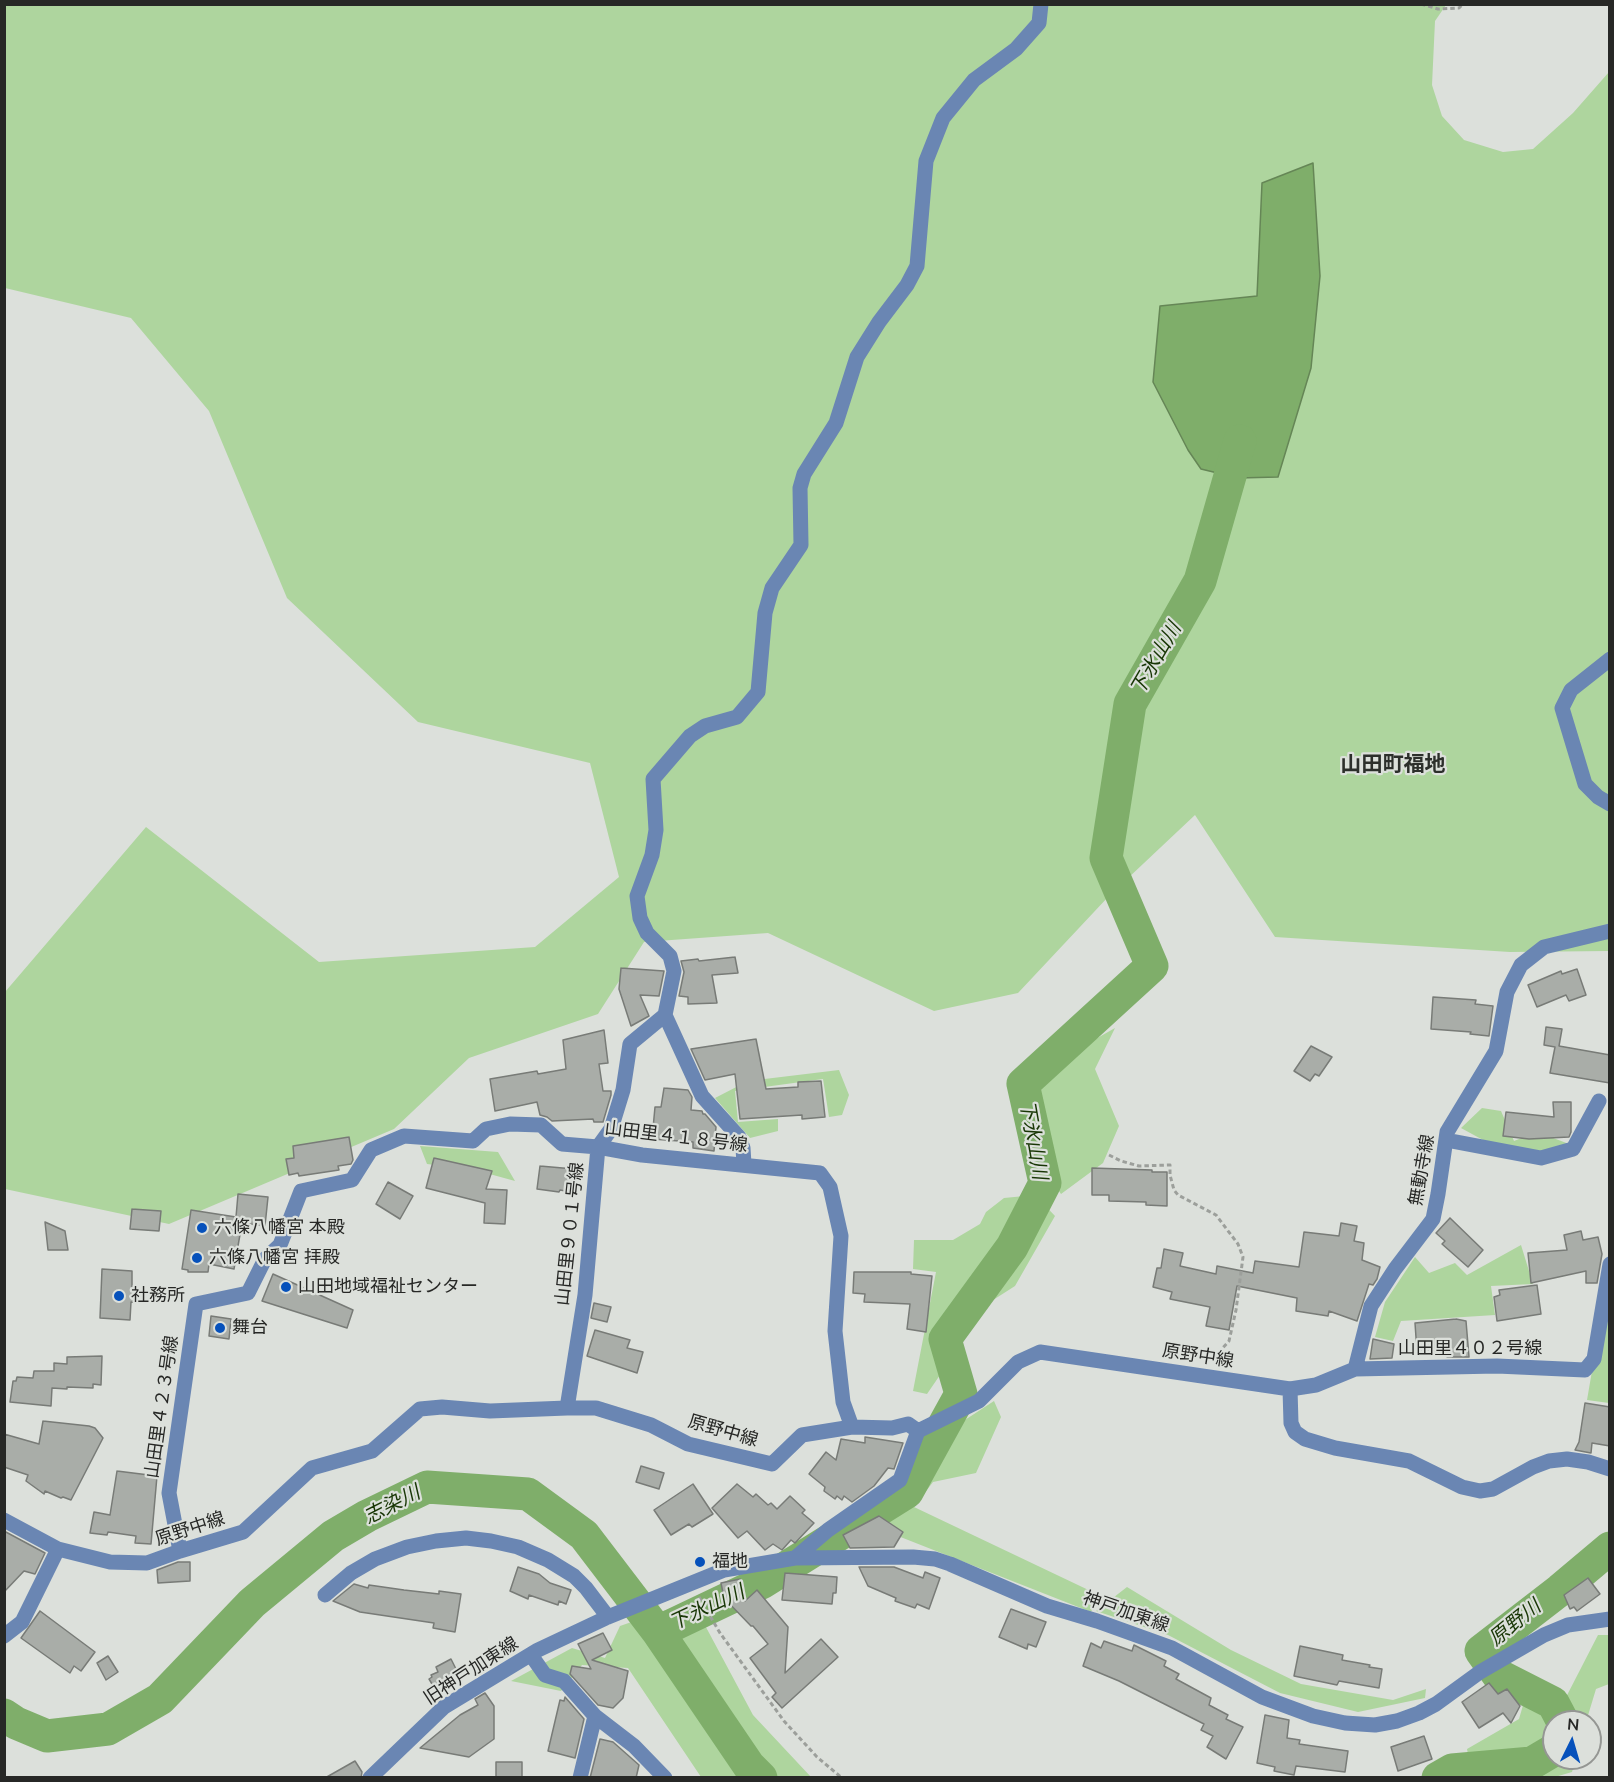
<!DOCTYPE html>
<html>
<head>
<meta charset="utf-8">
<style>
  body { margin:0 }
  #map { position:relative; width:1614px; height:1782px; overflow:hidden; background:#dce0db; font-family:Mulish,sans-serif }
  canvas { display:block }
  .frame { position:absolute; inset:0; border:6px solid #272826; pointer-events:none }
  .north { position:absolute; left:1542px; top:1710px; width:60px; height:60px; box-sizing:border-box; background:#dce0db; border:2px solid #949693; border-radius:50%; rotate:5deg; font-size:16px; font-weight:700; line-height:24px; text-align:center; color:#272826 }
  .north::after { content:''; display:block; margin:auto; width:21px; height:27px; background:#0651bb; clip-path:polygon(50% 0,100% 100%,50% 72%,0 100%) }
</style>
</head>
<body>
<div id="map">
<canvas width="1614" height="1782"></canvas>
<div class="frame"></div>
<div class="north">N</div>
</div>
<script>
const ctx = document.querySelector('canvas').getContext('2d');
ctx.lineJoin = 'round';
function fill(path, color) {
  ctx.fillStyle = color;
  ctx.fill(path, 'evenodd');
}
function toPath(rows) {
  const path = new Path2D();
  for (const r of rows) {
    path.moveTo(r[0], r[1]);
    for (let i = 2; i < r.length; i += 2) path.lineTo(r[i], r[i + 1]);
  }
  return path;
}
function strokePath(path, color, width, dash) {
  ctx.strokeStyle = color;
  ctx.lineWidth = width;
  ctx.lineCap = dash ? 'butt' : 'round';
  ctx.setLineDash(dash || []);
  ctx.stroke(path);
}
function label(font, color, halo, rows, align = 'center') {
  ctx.font = font + ' Mulish,"Noto Sans JP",sans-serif';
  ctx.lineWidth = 4.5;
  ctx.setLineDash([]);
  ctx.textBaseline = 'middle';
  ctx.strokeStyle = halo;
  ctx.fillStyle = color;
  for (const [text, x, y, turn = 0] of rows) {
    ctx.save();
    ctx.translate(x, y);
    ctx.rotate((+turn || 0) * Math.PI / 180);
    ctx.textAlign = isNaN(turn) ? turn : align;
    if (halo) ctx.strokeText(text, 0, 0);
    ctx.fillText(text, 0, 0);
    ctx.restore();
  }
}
fill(toPath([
  [5,5,1446,5,1435,21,1432,85,1442,116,1464,140,1503,152,1533,149,1573,113,1609,72,1609,951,1510,952,1275,937,1195,815,1109,896,1018,993,934,1011,768,933,644,942,598,1014,469,1058,394,1129,169,1224,5,1189,5,992,146,827,319,962,535,947,619,877,590,763,418,722,287,598,209,411,131,318,5,288],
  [1313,163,1320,276,1257,296,1262,183],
  [1115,1028,1095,1069,1119,1126,1103,1163,1061,1194,1028,1146,1013,1086],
  [839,1070,849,1095,842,1115,829,1117,823,1079,735,1091,738,1122,778,1119,778,1131,750,1138,715,1098,748,1081],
  [1482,1108,1501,1111,1514,1141,1547,1128,1548,1136,1569,1144,1545,1153,1494,1146,1461,1128],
  [420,1146,498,1152,515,1181,475,1170,427,1164],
  [1035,1195,1055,1216,1015,1286,990,1302,927,1394,913,1391,936,1272,913,1269,914,1240,953,1240,980,1224,986,1212,1004,1198],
  [1521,1245,1533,1284,1491,1286,1495,1315,1401,1321,1393,1341,1375,1337,1385,1302,1415,1257,1429,1273,1455,1263,1467,1275],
  [1609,1302,1609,1403,1587,1400,1592,1371],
  [994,1401,1001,1417,976,1473,933,1482,914,1507,1099,1595,1091,1612,870,1525,915,1466,948,1431],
  [1127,1587,1231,1650,1301,1684,1393,1700,1426,1689,1425,1698,1358,1712,1280,1693,1168,1635,1096,1611],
  [692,1601,753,1715,811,1777,701,1777,628,1668,582,1665,561,1691,511,1681,572,1648,605,1658,620,1626],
  [1598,1635,1609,1635,1609,1684,1596,1689,1586,1722,1554,1722,1554,1758,1576,1758,1572,1772,1555,1777,1472,1777,1467,1749,1519,1719,1526,1695,1563,1703]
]), '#aed59e');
const water = toPath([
  [1313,163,1320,276,1311,368,1278,477,1238,478,1201,469,1188,450,1153,382,1160,306,1257,296,1262,183,1313,163]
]);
fill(water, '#7fae6a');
strokePath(water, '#658656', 1.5);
strokePath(toPath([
  [658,1632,763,1582,907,1492,961,1394,945,1339,1012,1247,1045,1183,1023,1084,1152,966,1106,858,1130,704,1200,581,1240,441],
  [4,1715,16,1723,47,1736,108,1729,160,1699,252,1603,333,1536,367,1516,427,1487,528,1494,584,1535,658,1632,749,1766,761,1778],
  [1563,1722,1553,1703,1498,1675,1481,1651,1560,1590,1610,1548],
  [1438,1778,1452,1770,1532,1763,1554,1750]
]), '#7fae6a', 33);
const building = toPath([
  [735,957,738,973,712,975,717,1003,688,1004,688,997,679,996,684,972,681,961,698,959,699,961,735,957],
  [621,968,664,971,659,996,640,995,649,1016,631,1026,619,989,621,968],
  [1577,969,1586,995,1569,1001,1566,995,1537,1007,1528,985,1561,971,1562,974,1577,969],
  [1433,997,1476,1000,1475,1004,1493,1006,1489,1036,1470,1034,1471,1032,1431,1029,1433,997],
  [1546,1027,1562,1029,1559,1046,1610,1055,1610,1083,1550,1073,1555,1047,1544,1045,1546,1027],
  [604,1030,608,1063,599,1064,603,1091,611,1091,611,1095,603,1122,594,1122,593,1119,552,1121,547,1117,540,1115,537,1102,495,1111,490,1079,537,1071,538,1074,566,1069,563,1040,604,1030],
  [756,1039,766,1089,798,1087,798,1082,821,1081,825,1117,802,1119,802,1115,740,1119,735,1074,705,1080,691,1049,756,1039],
  [1311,1046,1332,1057,1319,1076,1315,1074,1310,1081,1294,1071,1311,1046],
  [664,1088,688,1090,692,1097,691,1110,702,1111,703,1114,705,1114,716,1127,714,1151,693,1148,693,1142,652,1139,655,1107,661,1107,664,1088],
  [1553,1102,1571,1102,1571,1132,1569,1137,1529,1139,1503,1136,1506,1112,1554,1117,1553,1102],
  [349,1137,353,1160,351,1164,338,1166,339,1170,299,1176,298,1173,289,1175,286,1159,294,1158,293,1146,349,1137],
  [434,1158,492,1171,486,1189,507,1190,505,1224,484,1223,485,1203,426,1188,434,1158],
  [540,1166,574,1169,571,1192,560,1190,559,1192,537,1189,540,1166],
  [1092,1168,1152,1170,1152,1172,1167,1172,1167,1206,1146,1205,1146,1202,1109,1201,1109,1195,1092,1195,1092,1168],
  [388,1182,413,1196,400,1219,376,1204,388,1182],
  [238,1194,268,1197,265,1226,242,1223,234,1269,209,1264,208,1272,188,1272,188,1270,182,1269,191,1210,236,1217,238,1194],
  [132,1209,161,1211,159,1231,130,1229,132,1209],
  [1450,1218,1483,1250,1468,1267,1442,1244,1445,1241,1436,1233,1450,1218],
  [45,1222,65,1231,68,1250,48,1250,45,1222],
  [1341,1223,1357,1226,1354,1241,1364,1243,1362,1260,1380,1267,1377,1279,1373,1285,1369,1284,1357,1321,1329,1311,1328,1316,1296,1311,1297,1298,1237,1286,1229,1330,1206,1326,1210,1307,1170,1299,1172,1292,1153,1287,1157,1268,1161,1268,1164,1249,1183,1253,1180,1266,1216,1274,1217,1266,1253,1273,1255,1261,1299,1267,1304,1232,1339,1236,1341,1223],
  [1581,1231,1583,1240,1598,1237,1602,1254,1597,1283,1586,1283,1586,1271,1531,1283,1528,1253,1567,1250,1564,1235,1581,1231],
  [102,1269,132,1271,132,1288,137,1289,137,1303,131,1302,130,1320,100,1318,102,1269],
  [854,1272,911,1272,911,1274,932,1276,926,1332,907,1329,910,1304,864,1302,865,1294,853,1293,854,1272],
  [273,1274,353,1310,347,1328,262,1301,273,1274],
  [1537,1285,1541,1314,1497,1321,1494,1297,1500,1295,1499,1290,1537,1285],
  [594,1303,611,1307,607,1322,591,1318,594,1303],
  [211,1316,231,1319,229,1339,209,1336,211,1316],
  [1456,1319,1466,1321,1469,1357,1447,1357,1446,1351,1417,1352,1415,1323,1456,1319],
  [595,1330,630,1340,627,1348,643,1352,637,1373,587,1356,595,1330],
  [1373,1339,1394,1344,1392,1358,1370,1359,1373,1339],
  [102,1356,101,1385,93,1384,93,1388,67,1387,67,1389,52,1388,51,1406,10,1402,13,1381,16,1381,17,1377,33,1378,34,1371,54,1371,54,1363,67,1364,67,1357,102,1356],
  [1585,1403,1610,1407,1610,1446,1592,1443,1591,1453,1575,1450,1579,1442,1585,1403],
  [43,1421,89,1426,95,1428,103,1438,71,1500,63,1497,61,1498,45,1491,44,1494,26,1481,28,1475,4,1467,4,1434,39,1444,43,1421],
  [865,1437,903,1443,894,1469,888,1468,874,1486,852,1502,844,1496,842,1500,837,1496,835,1499,824,1491,825,1487,809,1474,826,1452,836,1460,841,1439,865,1443,865,1437],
  [641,1466,664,1473,659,1489,636,1482,641,1466],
  [117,1471,157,1476,151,1544,135,1543,136,1536,108,1532,107,1535,90,1533,94,1512,110,1515,117,1471],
  [693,1484,713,1514,692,1527,689,1524,671,1535,654,1510,693,1484],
  [737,1484,753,1497,756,1494,768,1505,771,1503,777,1509,790,1496,805,1510,802,1513,814,1523,795,1543,791,1540,782,1550,773,1544,765,1550,747,1531,738,1538,712,1508,737,1484],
  [879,1516,903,1532,894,1547,850,1548,843,1535,879,1516],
  [4,1531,45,1553,35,1574,24,1571,4,1592,4,1531],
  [178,1562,190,1562,190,1581,158,1583,157,1570,178,1562],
  [518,1567,539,1574,550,1583,571,1590,566,1604,559,1601,558,1605,529,1595,528,1599,510,1591,518,1567],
  [859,1567,894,1567,923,1578,925,1572,940,1578,929,1609,917,1604,915,1608,895,1601,896,1598,868,1586,859,1567],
  [785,1573,837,1577,836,1593,833,1593,832,1604,782,1600,785,1573],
  [1588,1578,1600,1594,1577,1611,1574,1607,1570,1609,1564,1595,1588,1578],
  [740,1579,745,1601,757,1590,788,1627,785,1673,821,1639,838,1657,782,1708,772,1697,776,1693,750,1658,768,1644,753,1626,751,1626,724,1598,721,1583,740,1579],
  [354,1584,368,1588,369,1585,404,1590,439,1594,439,1591,461,1594,455,1632,433,1628,434,1623,360,1612,333,1601,354,1584],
  [1011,1609,1046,1622,1036,1647,1028,1644,1027,1649,999,1637,1011,1609],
  [40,1611,95,1652,81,1671,74,1666,70,1673,21,1638,40,1611],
  [603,1633,612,1650,592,1660,628,1671,623,1698,613,1708,598,1705,570,1674,572,1666,591,1669,578,1644,603,1633],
  [1104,1641,1132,1651,1134,1645,1166,1661,1164,1666,1179,1674,1176,1679,1211,1698,1209,1705,1228,1715,1226,1719,1243,1727,1226,1759,1207,1747,1213,1736,1201,1730,1204,1724,1119,1681,1083,1666,1091,1643,1101,1648,1104,1641],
  [1300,1646,1343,1655,1342,1660,1370,1665,1369,1667,1382,1669,1379,1688,1339,1681,1337,1685,1294,1676,1300,1646],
  [108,1656,118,1672,106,1680,97,1663,108,1656],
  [451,1659,461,1679,438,1694,429,1679,432,1677,431,1675,438,1672,436,1667,451,1659],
  [1489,1683,1498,1694,1507,1689,1520,1706,1511,1723,1503,1713,1479,1728,1462,1702,1489,1683],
  [485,1693,494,1706,494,1739,469,1757,420,1748,460,1715,478,1705,475,1699,485,1693],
  [565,1697,584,1719,575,1758,548,1751,560,1700,564,1701,565,1697],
  [1265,1715,1289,1720,1287,1738,1300,1740,1299,1744,1348,1751,1345,1772,1296,1766,1294,1775,1274,1771,1275,1767,1257,1763,1265,1715],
  [1424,1736,1432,1759,1398,1771,1391,1747,1424,1736],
  [600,1739,613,1742,639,1765,636,1778,590,1778,600,1739],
  [355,1761,362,1772,361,1778,325,1778,355,1761],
  [496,1762,522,1762,522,1778,496,1778,496,1762]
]);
fill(building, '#a9ada8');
strokePath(building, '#787b77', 1.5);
strokePath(toPath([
  [1421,4,1438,9,1459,8,1463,4],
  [1109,1155,1121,1161,1139,1166,1170,1165,1170,1175,1174,1190,1178,1195,1216,1215,1238,1244,1243,1257,1236,1310,1229,1341,1211,1361],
  [699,1597,720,1633,784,1721,817,1757,842,1778]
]), '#9c9f9b', 3, [4.5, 3]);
strokePath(toPath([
  [1610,659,1571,690,1562,708,1585,784,1598,797,1610,804],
  [665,1015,674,971,670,956,647,933,640,918,637,896,652,855,656,830,653,779,690,736,705,726,737,717,758,692,765,613,772,588,801,545,800,488,804,474,836,423,857,357,879,322,907,285,917,266,926,161,943,118,974,80,1016,49,1039,23,1041,4],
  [665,1015,702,1096,739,1137,743,1148,744,1164],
  [1446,1140,1541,1158,1573,1149,1599,1101],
  [1355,1369,1371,1306,1395,1269,1433,1219,1438,1194,1447,1132,1496,1051,1507,992,1521,965,1544,947,1610,931],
  [1290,1389,1316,1385,1355,1369,1497,1366,1585,1370,1594,1359,1610,1264],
  [567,1408,585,1295,598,1147,611,1129,623,1090,630,1044,665,1015],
  [4,1520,58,1549],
  [180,1551,169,1493,196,1304,248,1293,265,1259,280,1245,301,1191,352,1180,371,1150,404,1136,473,1141,486,1129,510,1124,541,1125,562,1144,598,1147,642,1155,820,1173,830,1187,841,1236,835,1331,843,1402,852,1427],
  [795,1558,828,1530,900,1480,918,1431],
  [325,1595,351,1573,375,1559,407,1547,436,1541,466,1538,491,1541,518,1547,548,1560,574,1576,586,1588,608,1617],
  [4,1636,22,1622,58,1549,110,1562,147,1563,180,1551,243,1532,312,1468,372,1451,420,1409,442,1407,490,1411,567,1408,596,1408,651,1425,688,1444,772,1464,802,1435,852,1427,892,1428,908,1424,918,1431,979,1401,1018,1362,1040,1352,1290,1389,1291,1423,1295,1432,1305,1439,1335,1448,1409,1461,1462,1487,1480,1491,1493,1489,1533,1467,1549,1461,1567,1459,1588,1462,1610,1469],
  [531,1655,545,1675,564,1681,595,1716,634,1746,665,1778],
  [370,1778,444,1707,538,1650,608,1617,724,1570,795,1558,913,1557,935,1559,950,1564,1047,1606,1097,1621,1172,1648,1262,1697,1313,1716,1345,1723,1375,1725,1397,1721,1419,1713,1436,1704,1480,1672,1544,1635,1568,1625,1610,1619],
  [580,1778,595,1716]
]), '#6a86b3', 15);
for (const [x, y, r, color] of [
  [202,1228,6,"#0651bb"],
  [197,1258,6,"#0651bb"],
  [286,1287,6,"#0651bb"],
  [119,1296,6,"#0651bb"],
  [220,1328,6,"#0651bb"],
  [700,1562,6,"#0651bb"]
]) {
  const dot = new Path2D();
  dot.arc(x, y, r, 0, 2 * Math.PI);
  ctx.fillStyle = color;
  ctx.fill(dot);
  strokePath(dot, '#dce0db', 2);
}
label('18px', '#272826', '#dce0db', [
  ["山田里４１８号線",676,1137,7],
  ["無動寺線",1422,1170,-80],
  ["山田里９０１号線",570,1234,-84],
  ["山田里４０２号線",1470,1349],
  ["原野中線",1198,1356,9],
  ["山田里４２３号線",162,1407,-82],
  ["原野中線",723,1431,16],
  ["原野中線",190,1529,-18],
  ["神戸加東線",1126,1612,19],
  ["旧神戸加東線",471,1671,-33]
]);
label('18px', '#272826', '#dce0db', [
  ["六條八幡宮 本殿",214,1228],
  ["六條八幡宮 拝殿",209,1258],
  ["山田地域福祉センター",298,1287],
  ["社務所",131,1296],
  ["舞台",232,1328],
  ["福地",712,1562]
], 'left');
label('italic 20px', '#183605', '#dce0db', [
  ["下氷山川",1156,659,-60],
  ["下氷山川",1033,1140,80],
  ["志染川",392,1505,-27],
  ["下氷山川",707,1608,-25],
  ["原野川",1515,1623,-39]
]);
label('bold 21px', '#2c2f2b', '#dce0db', [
  ["山田町福地",1393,765]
]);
</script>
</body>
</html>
